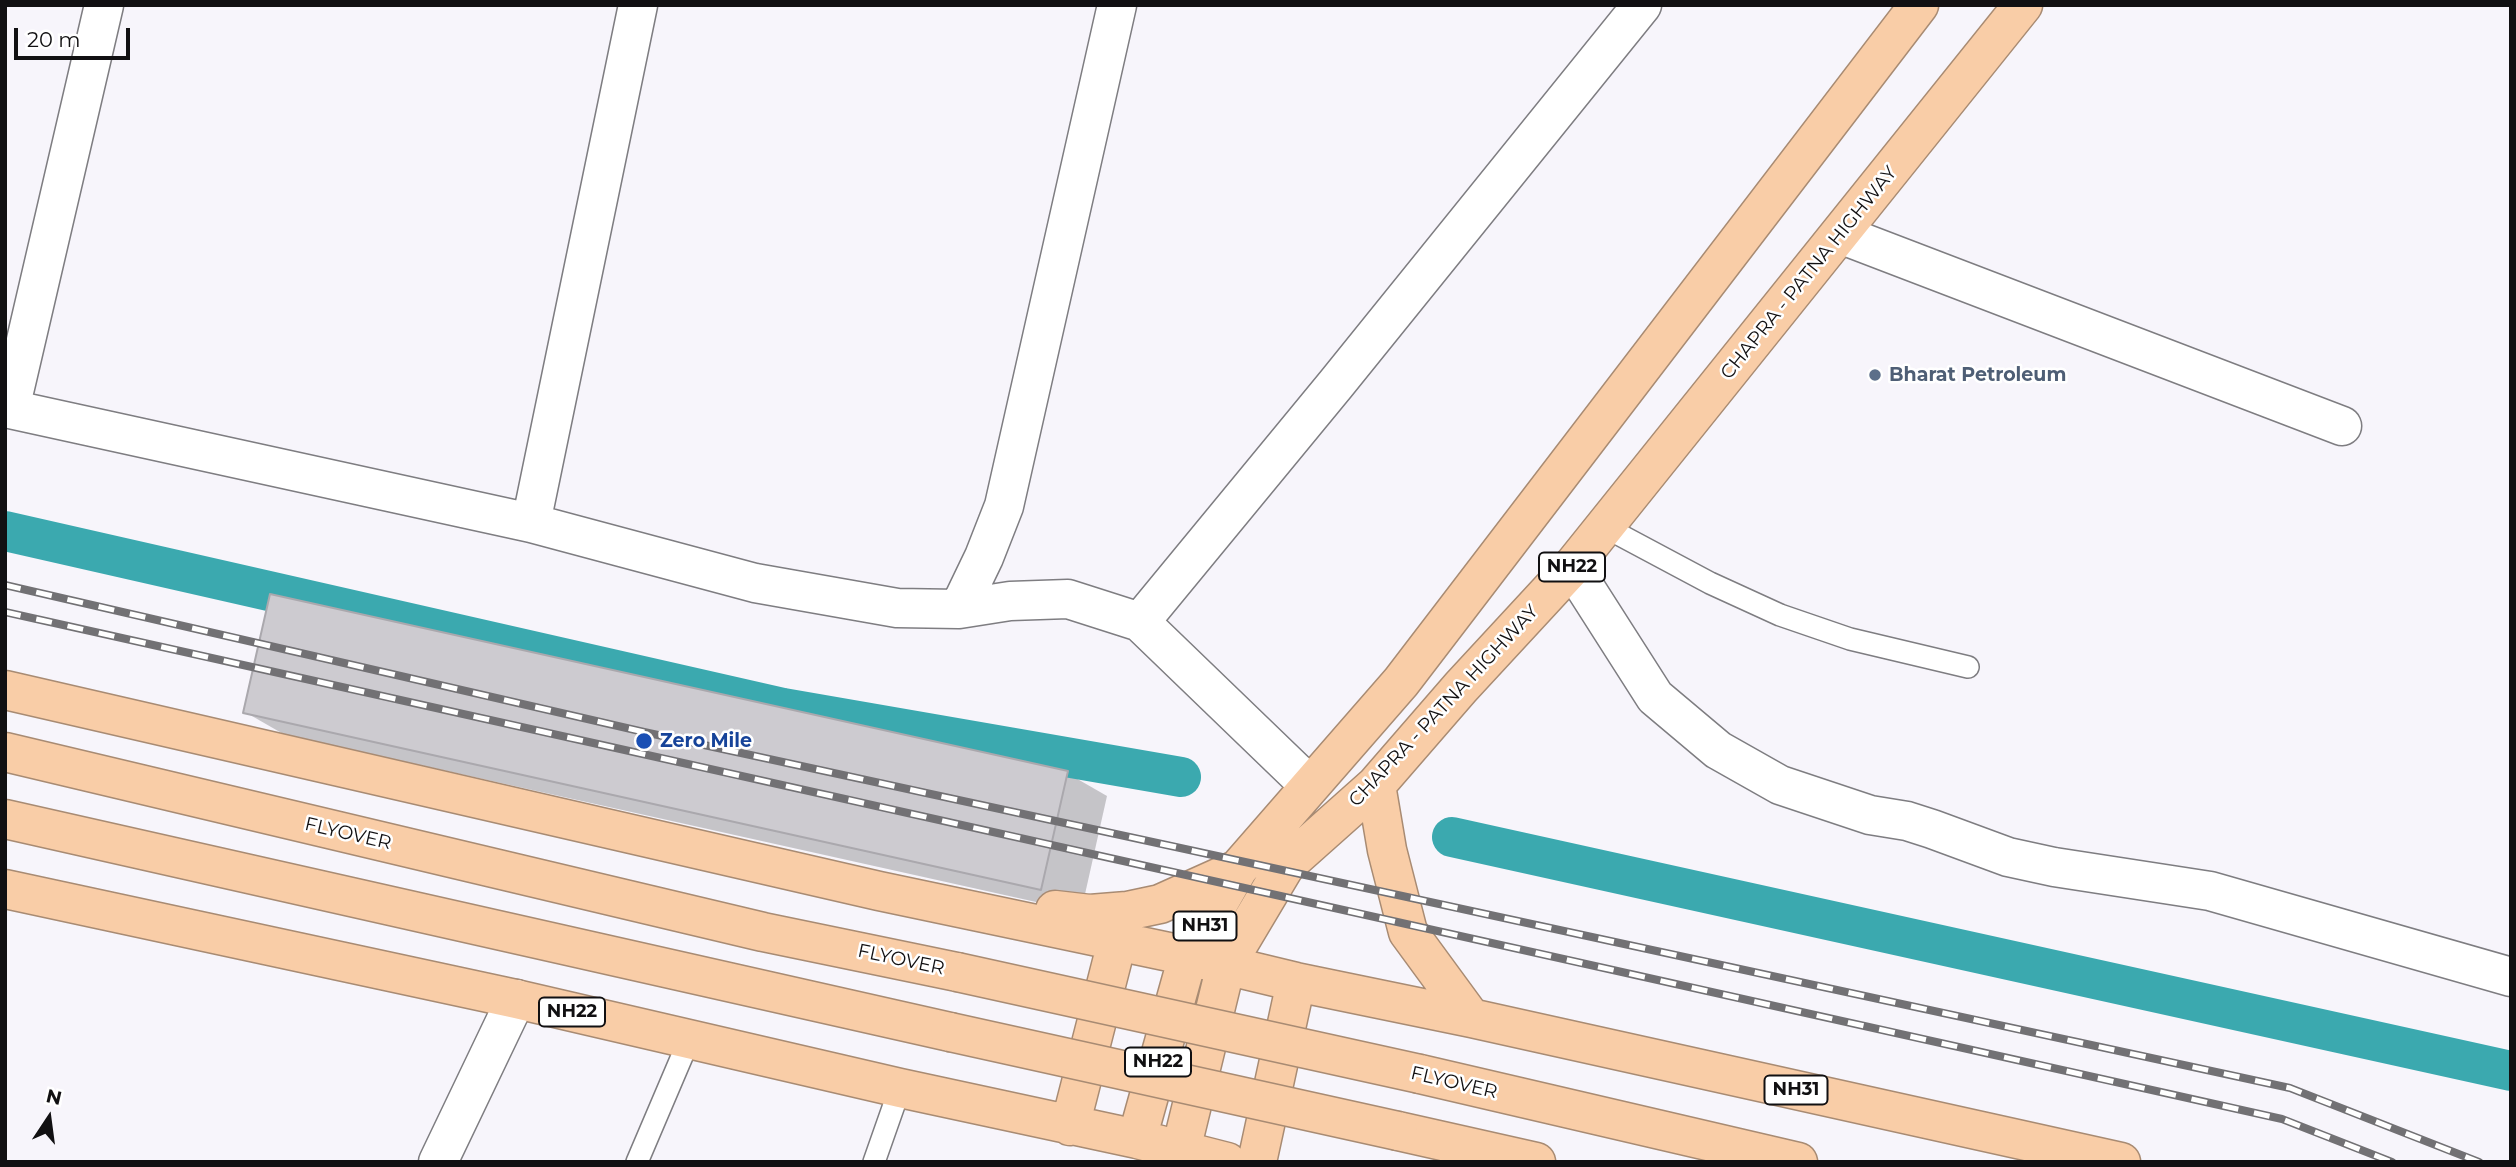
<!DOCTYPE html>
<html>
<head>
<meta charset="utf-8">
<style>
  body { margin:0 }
  #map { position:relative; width:2516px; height:1167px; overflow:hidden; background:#f7f5fb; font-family:Montserrat,sans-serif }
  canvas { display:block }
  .frame { position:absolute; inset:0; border:7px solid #111012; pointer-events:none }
  .north { position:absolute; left:14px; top:1083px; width:70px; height:70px; -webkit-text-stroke:5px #fff; paint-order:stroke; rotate:13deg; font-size:19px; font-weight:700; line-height:28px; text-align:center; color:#111012 }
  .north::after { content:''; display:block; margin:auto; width:24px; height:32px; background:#111012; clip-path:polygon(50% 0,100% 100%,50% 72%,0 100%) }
  .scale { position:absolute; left:14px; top:28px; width:116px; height:32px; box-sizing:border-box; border:4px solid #111012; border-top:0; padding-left:9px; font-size:21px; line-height:24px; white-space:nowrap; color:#111012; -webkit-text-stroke:5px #fff; paint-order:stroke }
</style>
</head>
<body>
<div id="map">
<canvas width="2516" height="1167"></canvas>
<div class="frame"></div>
<div class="north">N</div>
<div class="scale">20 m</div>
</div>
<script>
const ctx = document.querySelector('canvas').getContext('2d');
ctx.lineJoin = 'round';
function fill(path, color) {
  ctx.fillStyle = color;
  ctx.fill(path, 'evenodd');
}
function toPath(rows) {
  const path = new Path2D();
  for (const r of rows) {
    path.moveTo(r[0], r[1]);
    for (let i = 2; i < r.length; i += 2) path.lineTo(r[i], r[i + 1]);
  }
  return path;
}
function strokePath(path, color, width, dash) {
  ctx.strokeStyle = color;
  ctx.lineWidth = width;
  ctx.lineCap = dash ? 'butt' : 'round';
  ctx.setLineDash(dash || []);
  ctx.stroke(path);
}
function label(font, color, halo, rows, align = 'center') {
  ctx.font = font + ' Montserrat,sans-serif';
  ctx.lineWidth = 5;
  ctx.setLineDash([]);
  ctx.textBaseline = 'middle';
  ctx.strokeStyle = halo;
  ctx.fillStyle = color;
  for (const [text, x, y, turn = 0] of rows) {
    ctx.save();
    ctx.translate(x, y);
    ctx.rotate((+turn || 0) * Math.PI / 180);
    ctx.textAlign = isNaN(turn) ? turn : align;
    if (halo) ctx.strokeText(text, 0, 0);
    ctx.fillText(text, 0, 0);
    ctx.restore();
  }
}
fill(toPath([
  [245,712,1067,773,1107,796,1081,912,285,735]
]), '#0003');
strokePath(toPath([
  [5,531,783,708,1181,777],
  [1452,837,2511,1071]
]), '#3ba9af', 40);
const building = toPath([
  [270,594,1068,771,1041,890,243,713,270,594]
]);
fill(building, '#cdcbd0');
strokePath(building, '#aaa8ad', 2);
const lane = toPath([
  [1605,527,1710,583,1780,615,1850,639,1968,667],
  [637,1162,689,1040],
  [874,1162,900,1088]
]);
const street = toPath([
  [1840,234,2342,426],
  [5,408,531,523,755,583,897,608,959,609,1010,601,1068,599,1140,622,1309,785],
  [10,409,104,5],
  [531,523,638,5],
  [1572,567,1655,697,1718,750,1780,785,1870,815,1907,821,1932,829,2008,857,2054,867,2210,891,2511,977],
  [959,609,984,557,1004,506,1117,5],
  [1140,622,1336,384,1642,5],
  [438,1162,516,999]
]);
const highway = toPath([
  [5,690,879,891,1188,956,1296,982,1471,1018,2121,1162],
  [5,752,763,932,957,972],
  [1376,785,1387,850,1408,932,1471,1018],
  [5,819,950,1032],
  [5,889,516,999,900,1088,1137,1139,1227,1162],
  [1055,910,1090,914,1127,911,1160,904,1238,869],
  [1420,1074,1798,1162],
  [1070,1126,1117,942],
  [1398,1131,1536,1162],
  [1137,1139,1188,956,1238,869,1401,682,1919,5],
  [1181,1150,1226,965,1285,866,1376,785,1461,687,1572,567,2023,5],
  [1257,1162,1296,982]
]);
strokePath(lane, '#7e7d81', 24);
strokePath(street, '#7e7d81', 41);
strokePath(highway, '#a88b73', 41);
strokePath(lane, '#fff', 21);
strokePath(street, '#fff', 38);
strokePath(highway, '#f9cda7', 38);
const rail = toPath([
  [5,585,644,732,2290,1088,2479,1162],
  [5,612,2282,1119,2392,1162]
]);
strokePath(rail, '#727174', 8);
strokePath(rail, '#fff', 5, [16]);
const highwayBridge = toPath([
  [957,972,1420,1074],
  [950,1032,1398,1131]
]);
strokePath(highwayBridge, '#a88b73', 41, []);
strokePath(highwayBridge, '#f9cda7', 38);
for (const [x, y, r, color] of [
  [1875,375,7,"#5c6f8a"],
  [644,741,9,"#1a4fb4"]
]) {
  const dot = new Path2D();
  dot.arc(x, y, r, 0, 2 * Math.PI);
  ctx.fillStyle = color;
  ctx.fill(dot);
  strokePath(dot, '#fff', 2.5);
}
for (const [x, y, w] of [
  [1572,567,66],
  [1205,926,63],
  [572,1012,66],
  [1158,1062,66],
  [1796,1090,63]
]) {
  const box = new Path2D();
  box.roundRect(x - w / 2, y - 14.5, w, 29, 5);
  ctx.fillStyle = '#fff';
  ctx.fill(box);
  strokePath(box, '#111012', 2);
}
label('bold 18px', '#111012', null, [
  ["NH22",1572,567],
  ["NH31",1205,926],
  ["NH22",572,1012],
  ["NH22",1158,1062],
  ["NH31",1796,1090]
]);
label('19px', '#111012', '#fff', [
  ["CHAPRA - PATNA HIGHWAY",1809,273,-51],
  ["CHAPRA - PATNA HIGHWAY",1444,706,-47],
  ["FLYOVER",348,834,13],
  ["FLYOVER",901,960,12],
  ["FLYOVER",1454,1083,13]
]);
label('bold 19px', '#4e5e75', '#fff', [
  ["Bharat Petroleum",1889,375]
], 'left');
label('bold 19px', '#164399', '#fff', [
  ["Zero Mile",660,741]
], 'left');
</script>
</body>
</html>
